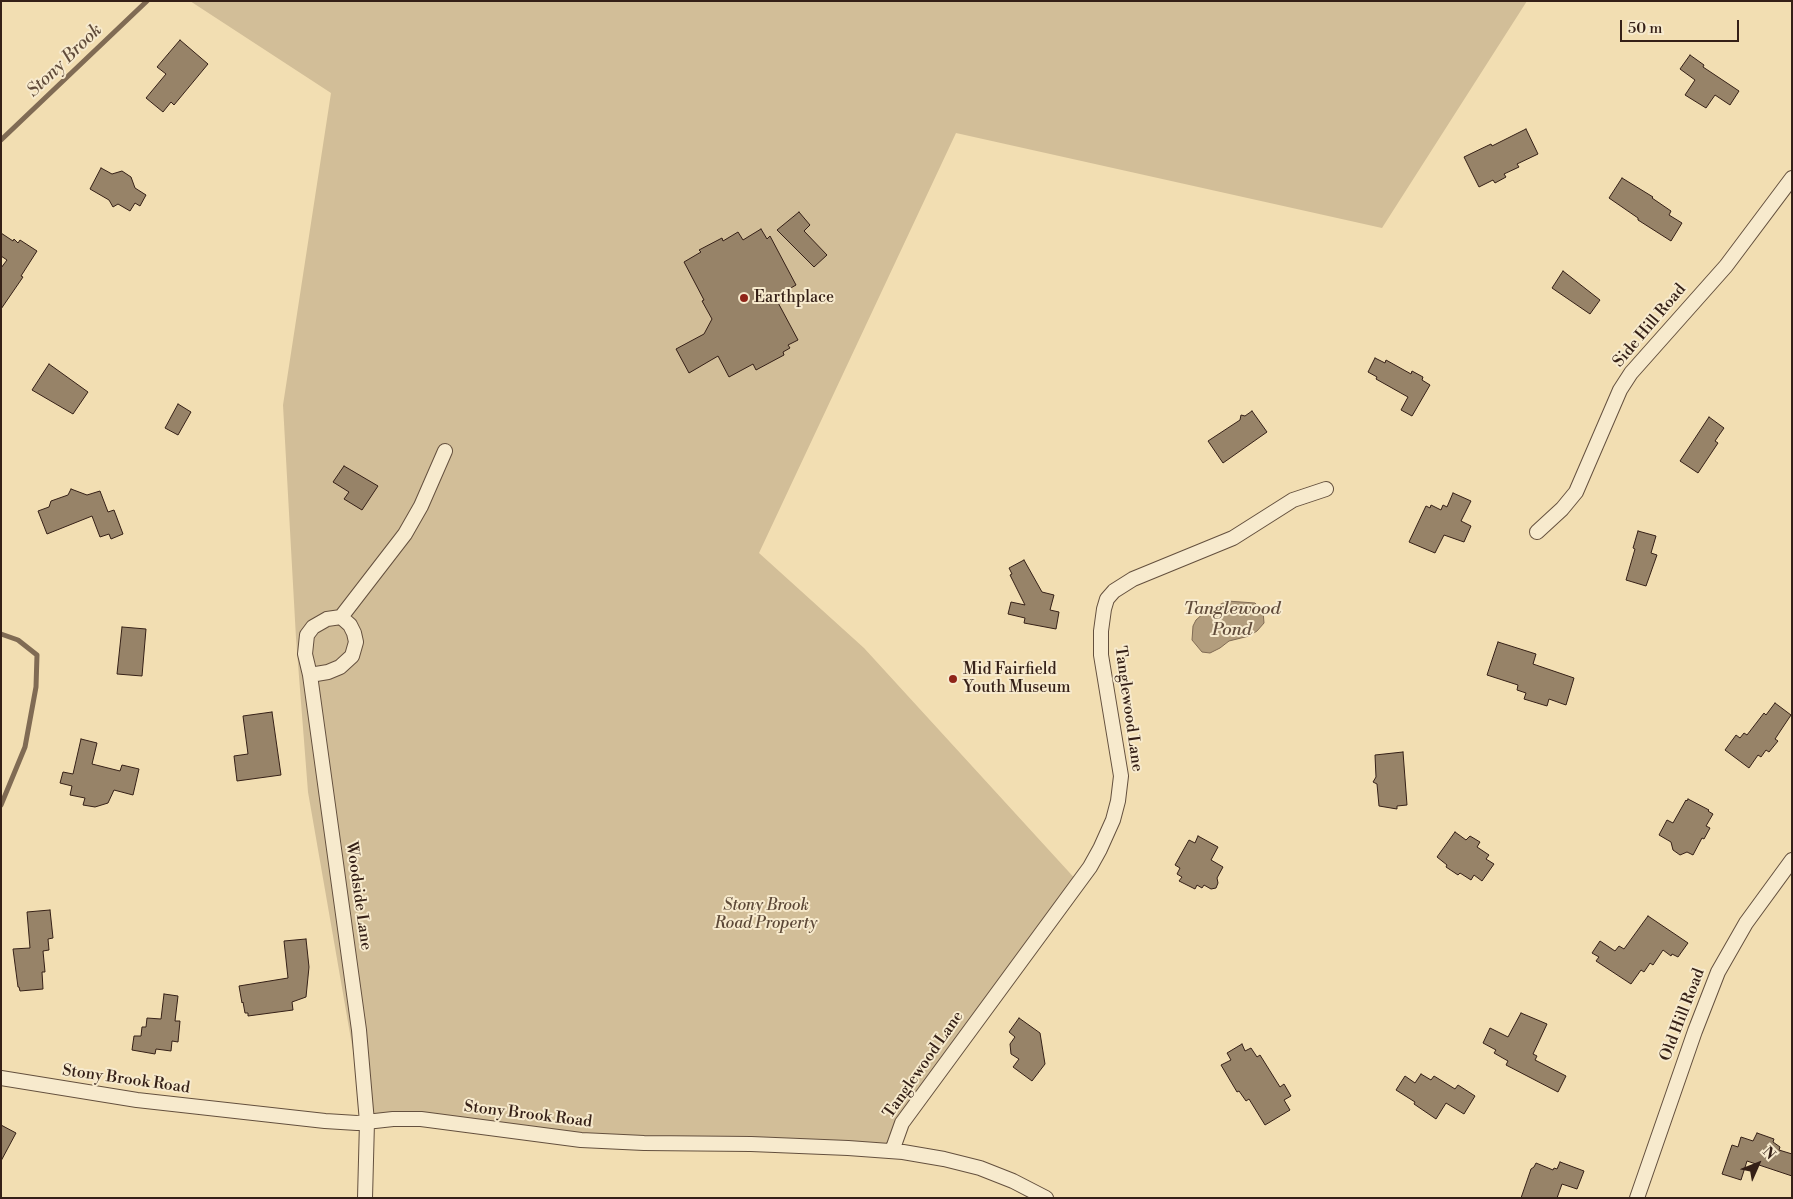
<!DOCTYPE html>
<html>
<head>
<meta charset="utf-8">
<style>
  body { margin:0 }
  #map { position:relative; width:1793px; height:1199px; overflow:hidden; background:#f2deb2; font-family:"Libre Bodoni",serif }
  canvas { display:block }
  .frame { position:absolute; inset:0; border:2px solid #352017; pointer-events:none }
  .north { position:absolute; left:1733px; top:1139px; width:50px; height:50px; -webkit-text-stroke:4px #f7eacd; paint-order:stroke; rotate:46deg; font-size:14px; font-weight:700; line-height:20px; text-align:center; color:#352017 }
  .north::after { content:''; display:block; margin:auto; width:18px; height:22px; background:#352017; clip-path:polygon(50% 0,100% 100%,50% 72%,0 100%) }
  .scale { position:absolute; left:1620px; top:20px; width:119px; height:22px; box-sizing:border-box; border:2px solid #352017; border-top:0; padding-left:6px; font-size:15px; line-height:18px; white-space:nowrap; color:#352017; -webkit-text-stroke:4px #f7eacd; paint-order:stroke }
</style>
</head>
<body>
<div id="map">
<canvas width="1793" height="1199"></canvas>
<div class="frame"></div>
<div class="north">N</div>
<div class="scale">50 m</div>
</div>
<script>
const ctx = document.querySelector('canvas').getContext('2d');
ctx.lineJoin = 'round';
function fill(path, color) {
  ctx.fillStyle = color;
  ctx.fill(path, 'evenodd');
}
function toPath(rows) {
  const path = new Path2D();
  for (const r of rows) {
    path.moveTo(r[0], r[1]);
    for (let i = 2; i < r.length; i += 2) path.lineTo(r[i], r[i + 1]);
  }
  return path;
}
function strokePath(path, color, width, dash) {
  ctx.strokeStyle = color;
  ctx.lineWidth = width;
  ctx.lineCap = dash ? 'butt' : 'round';
  ctx.setLineDash(dash || []);
  ctx.stroke(path);
}
function label(font, color, halo, rows, align = 'center') {
  ctx.font = font + ' "Libre Bodoni",serif';
  ctx.lineWidth = 4;
  ctx.setLineDash([]);
  ctx.textBaseline = 'middle';
  ctx.strokeStyle = halo;
  ctx.fillStyle = color;
  for (const [text, x, y, turn = 0] of rows) {
    ctx.save();
    ctx.translate(x, y);
    ctx.rotate((+turn || 0) * Math.PI / 180);
    ctx.textAlign = isNaN(turn) ? turn : align;
    if (halo) ctx.strokeText(text, 0, 0);
    ctx.fillText(text, 0, 0);
    ctx.restore();
  }
}
fill(toPath([
  [190,1,1527,1,1382,228,956,133,759,553,864,648,1079,883,887,1149,651,1143,365,1120,308,792,296,638,283,405,331,93]
]), '#d2be98');
const water = toPath([
  [1227,601,1255,603,1263,611,1264,623,1257,631,1249,636,1229,641,1220,648,1210,653,1202,652,1192,640,1193,626,1196,620,1205,612,1227,601]
]);
fill(water, '#b29d7d');
strokePath(water, '#806b54', 1);
strokePath(toPath([
  [1,140,147,1],
  [1,634,18,640,37,655,36,687,25,747,1,805]
]), '#806b54', 5);
const building = toPath([
  [180,40,208,64,174,105,171,102,163,112,146,98,166,74,157,67,180,40],
  [1690,55,1704,65,1703,67,1739,91,1730,105,1715,95,1706,108,1685,95,1695,80,1680,69,1690,55],
  [1526,129,1538,154,1517,164,1519,167,1504,174,1506,177,1495,183,1493,180,1479,187,1464,157,1491,144,1492,146,1526,129],
  [101,168,112,174,122,171,131,177,135,188,146,195,140,206,135,203,130,211,118,204,113,207,109,200,90,189,101,168],
  [1622,178,1653,197,1652,198,1671,211,1669,215,1682,223,1671,241,1638,220,1638,218,1609,198,1622,178],
  [799,212,810,225,804,231,827,255,814,267,777,230,799,212],
  [761,229,767,239,770,236,796,285,775,297,798,340,788,345,790,348,783,352,784,355,756,370,753,364,729,377,718,356,689,373,676,349,704,334,712,319,702,301,704,300,684,262,701,252,699,250,722,238,723,241,738,232,743,240,761,229],
  [1,233,13,241,14,239,18,243,20,240,37,251,21,276,23,277,1,309,1,268,7,260,1,256,1,233],
  [1563,271,1600,300,1590,314,1552,288,1563,271],
  [1375,358,1385,363,1386,360,1411,374,1412,371,1423,377,1422,380,1430,385,1412,416,1401,410,1408,397,1376,379,1377,377,1368,372,1375,358],
  [49,364,88,392,73,414,32,390,49,364],
  [178,404,191,412,178,435,165,428,178,404],
  [1252,411,1267,432,1223,463,1208,441,1240,420,1241,415,1245,416,1252,411],
  [1709,417,1724,428,1715,441,1718,443,1698,473,1680,461,1709,417],
  [344,466,378,486,362,510,344,499,349,492,333,482,344,466],
  [71,489,87,495,100,491,108,512,114,510,123,534,111,539,109,534,100,537,92,516,47,534,38,511,49,507,51,501,68,495,71,489],
  [1453,493,1471,501,1461,521,1471,526,1464,542,1444,535,1435,553,1409,542,1426,506,1430,508,1431,505,1441,510,1443,505,1447,507,1453,493],
  [1638,531,1656,536,1651,553,1657,555,1646,586,1626,580,1635,549,1633,548,1638,531],
  [1024,560,1042,592,1054,595,1050,610,1059,612,1056,629,1024,623,1025,618,1008,614,1011,602,1025,605,1010,575,1012,574,1009,568,1024,560],
  [122,627,146,629,142,676,117,674,122,627],
  [1498,642,1536,654,1533,664,1574,678,1566,705,1549,699,1547,706,1524,699,1526,693,1517,690,1518,685,1487,675,1498,642],
  [1775,703,1791,715,1775,739,1778,741,1769,752,1766,750,1761,757,1758,755,1749,768,1725,750,1736,735,1740,738,1744,733,1747,735,1764,713,1766,715,1775,703],
  [272,712,281,775,237,781,234,756,248,754,243,716,272,712],
  [81,739,97,743,92,764,120,771,122,765,139,769,133,795,114,790,108,803,95,807,83,805,85,798,70,795,72,786,60,783,63,772,73,774,81,739],
  [1403,752,1407,805,1397,806,1397,809,1379,806,1377,784,1373,782,1376,777,1375,755,1403,752],
  [1688,799,1709,810,1708,811,1713,814,1706,826,1710,828,1704,839,1702,838,1693,855,1687,852,1680,855,1673,850,1671,842,1659,835,1667,820,1673,823,1686,800,1687,801,1688,799],
  [1455,832,1466,840,1470,836,1480,842,1477,847,1489,855,1486,859,1494,864,1482,881,1474,875,1471,880,1460,873,1458,875,1446,867,1447,865,1437,857,1455,832],
  [1198,836,1218,847,1211,860,1223,867,1217,878,1218,883,1216,888,1211,889,1204,885,1202,888,1197,885,1195,889,1179,881,1182,877,1177,874,1180,868,1175,865,1189,840,1195,843,1198,836],
  [50,910,53,938,48,939,49,950,43,951,45,972,42,972,43,989,20,991,19,987,18,987,13,949,30,948,27,912,50,910],
  [1648,916,1688,943,1678,957,1672,954,1671,956,1663,950,1653,965,1650,963,1644,972,1641,970,1631,984,1596,961,1599,957,1592,953,1600,941,1615,951,1619,946,1624,949,1648,916],
  [306,939,309,967,306,997,292,1002,293,1010,248,1016,248,1013,245,1013,243,1002,242,1003,239,986,288,978,284,941,306,939],
  [164,994,178,996,175,1021,180,1021,178,1042,172,1041,171,1051,156,1049,155,1054,132,1050,134,1036,141,1036,142,1027,146,1027,147,1018,161,1019,164,994],
  [1521,1013,1547,1024,1533,1054,1537,1056,1535,1060,1566,1076,1558,1092,1506,1065,1508,1061,1494,1053,1496,1050,1483,1043,1490,1028,1508,1037,1521,1013],
  [1019,1018,1040,1033,1045,1064,1032,1081,1013,1067,1019,1059,1011,1054,1010,1044,1015,1037,1009,1032,1019,1018],
  [1242,1044,1245,1051,1251,1048,1257,1057,1260,1055,1280,1087,1284,1084,1291,1096,1284,1100,1290,1110,1265,1125,1249,1099,1246,1101,1239,1091,1237,1092,1221,1065,1231,1060,1227,1053,1242,1044],
  [1421,1074,1431,1080,1434,1076,1455,1089,1458,1085,1475,1096,1464,1114,1446,1103,1436,1119,1414,1104,1415,1102,1396,1090,1405,1076,1415,1083,1421,1074],
  [1,1125,16,1133,1,1161,1,1125],
  [1757,1133,1774,1139,1773,1142,1780,1147,1779,1150,1792,1154,1792,1176,1747,1161,1741,1180,1722,1174,1732,1145,1738,1147,1741,1137,1753,1141,1757,1133],
  [1560,1162,1584,1171,1577,1189,1562,1184,1557,1198,1521,1198,1531,1169,1534,1167,1536,1163,1553,1170,1554,1168,1557,1169,1560,1162]
]);
fill(building, '#978368');
strokePath(building, '#352017', 1);
const street = toPath([
  [1537,532,1562,509,1576,492,1620,390,1631,373,1726,266,1792,178],
  [341,617,405,534,421,506,445,451],
  [310,675,328,672,340,667,352,656,356,642,354,633,350,625,341,617,327,619,313,627,307,635,305,654,310,675,359,1030,367,1122,365,1198],
  [1,1078,137,1100,325,1121,357,1123,393,1119,421,1119,581,1140,644,1143,751,1144,848,1148,903,1152,944,1159,980,1168,1013,1181,1046,1198],
  [892,1151,902,1123,1090,867,1100,849,1113,820,1118,801,1121,776,1101,655,1101,631,1104,609,1107,599,1114,591,1133,579,1233,538,1293,500,1326,489],
  [1637,1198,1695,1031,1718,972,1746,923,1792,860]
]);
strokePath(street, '#64503e', 16);
strokePath(street, '#f7eacd', 14);
for (const [x, y, r, color] of [
  [744,298,5,"#8f2418"],
  [953,679,5,"#8f2418"]
]) {
  const dot = new Path2D();
  dot.arc(x, y, r, 0, 2 * Math.PI);
  ctx.fillStyle = color;
  ctx.fill(dot);
  strokePath(dot, '#f7eacd', 2);
}
label('16px', '#352017', '#f7eacd', [
  ["Earthplace",754,298],
  ["Mid Fairfield",963,670],
  ["Youth Museum",963,688]
], 'left');
label('16px', '#352017', '#f7eacd', [
  ["Side Hill Road",1650,326,-50],
  ["Tanglewood Lane",1128,709,82],
  ["Woodside Lane",358,896,82],
  ["Old Hill Road",1683,1015,-69],
  ["Tanglewood Lane",924,1065,-55],
  ["Stony Brook Road",126,1080,8],
  ["Stony Brook Road",528,1115,7]
]);
label('italic 16px', '#5c4837', '#f7eacd', [
  ["Stony Brook",766,906],
  ["Road Property",766,924]
]);
label('italic 18px', '#614c3b', '#f7eacd', [
  ["Stony Brook",65,61,-44],
  ["Tanglewood",1232,610],
  ["Pond",1232,631]
]);
</script>
</body>
</html>
